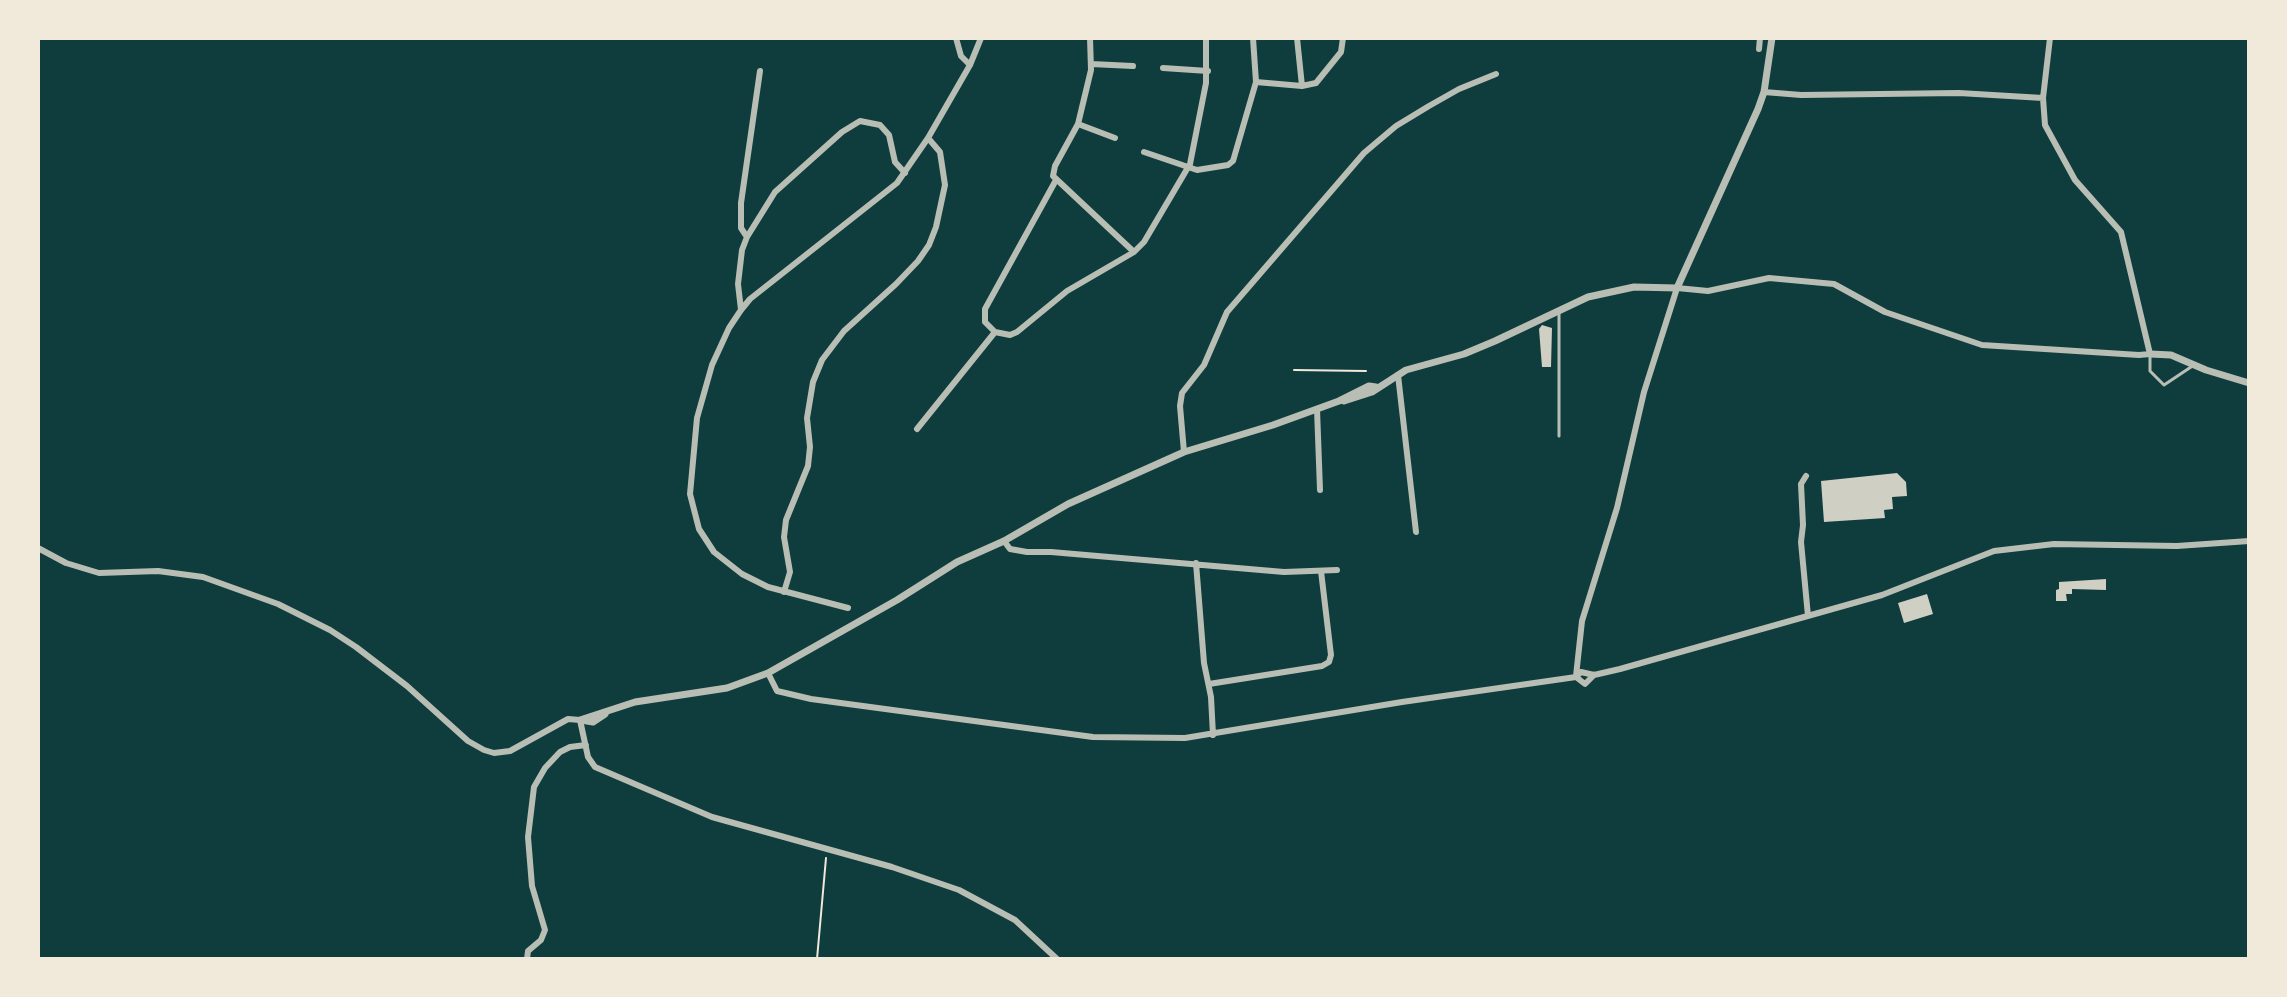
<!DOCTYPE html>
<html>
<head>
<meta charset="utf-8">
<style>
  body { margin:0 }
  #map { position:relative; width:2287px; height:997px; overflow:hidden; background:#0f3d3e; font-family:Quicksand,sans-serif }
  canvas { display:block }
  .frame { position:absolute; inset:0; border:40px solid #f1e9da; pointer-events:none }
</style>
</head>
<body>
<div id="map">
<canvas width="2287" height="997"></canvas>
<div class="frame"></div>
</div>
<script>
const ctx = document.querySelector('canvas').getContext('2d');
ctx.lineJoin = 'round';
function fill(path, color) {
  ctx.fillStyle = color;
  ctx.fill(path, 'evenodd');
}
function toPath(rows) {
  const path = new Path2D();
  for (const r of rows) {
    path.moveTo(r[0], r[1]);
    for (let i = 2; i < r.length; i += 2) path.lineTo(r[i], r[i + 1]);
  }
  return path;
}
function strokePath(path, color, width, dash) {
  ctx.strokeStyle = color;
  ctx.lineWidth = width;
  ctx.lineCap = dash ? 'butt' : 'round';
  ctx.setLineDash(dash || []);
  ctx.stroke(path);
}
fill(toPath([
  [1542,325,1552,328,1551,367,1542,367,1539,329],
  [1897,473,1906,482,1907,496,1892,497,1893,509,1884,510,1885,518,1824,522,1821,481],
  [2106,579,2106,590,2072,589,2072,594,2066,594,2067,601,2056,601,2056,590,2059,589,2059,582],
  [1927,594,1933,614,1904,623,1898,603]
]), '#cfcfc3');
strokePath(toPath([
  [1294,370,1366,371],
  [817,959,826,858]
]), '#f1e9da', 2);
strokePath(toPath([
  [2150,355,2150,371,2164,385,2191,367],
  [1559,436,1559,312]
]), '#b8beb3', 3);
strokePath(toPath([
  [956,38,961,56,970,65],
  [1090,38,1091,70,1078,124,1055,166,1053,176,1134,252],
  [1297,38,1302,86],
  [1759,49,1760,38],
  [1091,64,1133,66],
  [1163,68,1208,71],
  [1256,82,1302,86,1316,83,1341,52,1343,38],
  [1764,92,1801,95,1959,93,2043,98],
  [1078,124,1115,138],
  [1144,152,1197,170,1228,165,1233,161,1256,82,1253,38],
  [1056,180,985,309,985,322,995,332,1010,335,1017,332,1067,291,1134,252,1144,242,1190,164,1206,83,1206,38],
  [747,237,741,228,741,203,760,71],
  [741,310,738,284,742,250,747,237,775,192,842,132,860,121,880,125,889,135,895,162,905,173],
  [1398,375,1416,532],
  [1317,409,1320,490],
  [917,429,995,332],
  [1184,452,1180,406,1182,393,1204,365,1227,312,1364,153,1396,126,1429,106,1459,89,1496,74],
  [1806,476,1801,484,1803,525,1801,542,1808,616],
  [1004,541,1010,549,1027,552,1051,552,1284,572,1337,570],
  [38,548,66,563,99,573,158,571,203,577,278,604,330,630,356,647,407,686,468,741,484,750,494,753,510,751,568,719,580,720],
  [1196,563,1204,663,1211,697,1213,735],
  [784,592,790,572,784,537,786,520,808,466,810,447,807,418,813,382,822,360,844,331,896,284,918,261,929,245,936,227,945,185,940,152,928,138],
  [848,608,768,587,742,574,714,552,699,529,690,494,697,418,712,365,729,328,741,310,750,299,897,183,928,138,970,65,981,38],
  [768,673,777,691,811,699,1093,737,1185,738,1402,702,1576,677,1581,672,1594,675,1620,669,1882,595,1994,551,2054,544,2177,546,2249,541],
  [1576,676,1582,621,1617,508,1644,392,1677,288,1708,291,1769,278,1834,284,1885,312,1982,345,2139,355,2150,354,2121,232,2075,180,2045,125,2043,98,2050,38],
  [1576,677,1585,684,1594,675],
  [1209,684,1322,666,1329,662,1331,655,1321,571],
  [580,720,588,757,595,767,712,817,892,867,959,890,1015,920,1057,959],
  [527,959,528,951,541,940,545,930,532,886,528,837,534,787,545,768,560,752,570,747,586,745]
]), '#b8beb3', 6);
strokePath(toPath([
  [2150,354,2171,355,2206,370,2249,383],
  [1344,401,1372,392,1406,370,1464,354,1495,341,1588,297,1634,287,1677,288,1758,109,1764,92,1772,38],
  [580,720,635,702,727,688,768,673,897,600,957,562,1004,541,1068,504,1184,452,1273,425,1339,401,1369,386,1376,387],
  [581,720,593,722,605,714]
]), '#b8beb3', 7);
</script>
</body>
</html>
